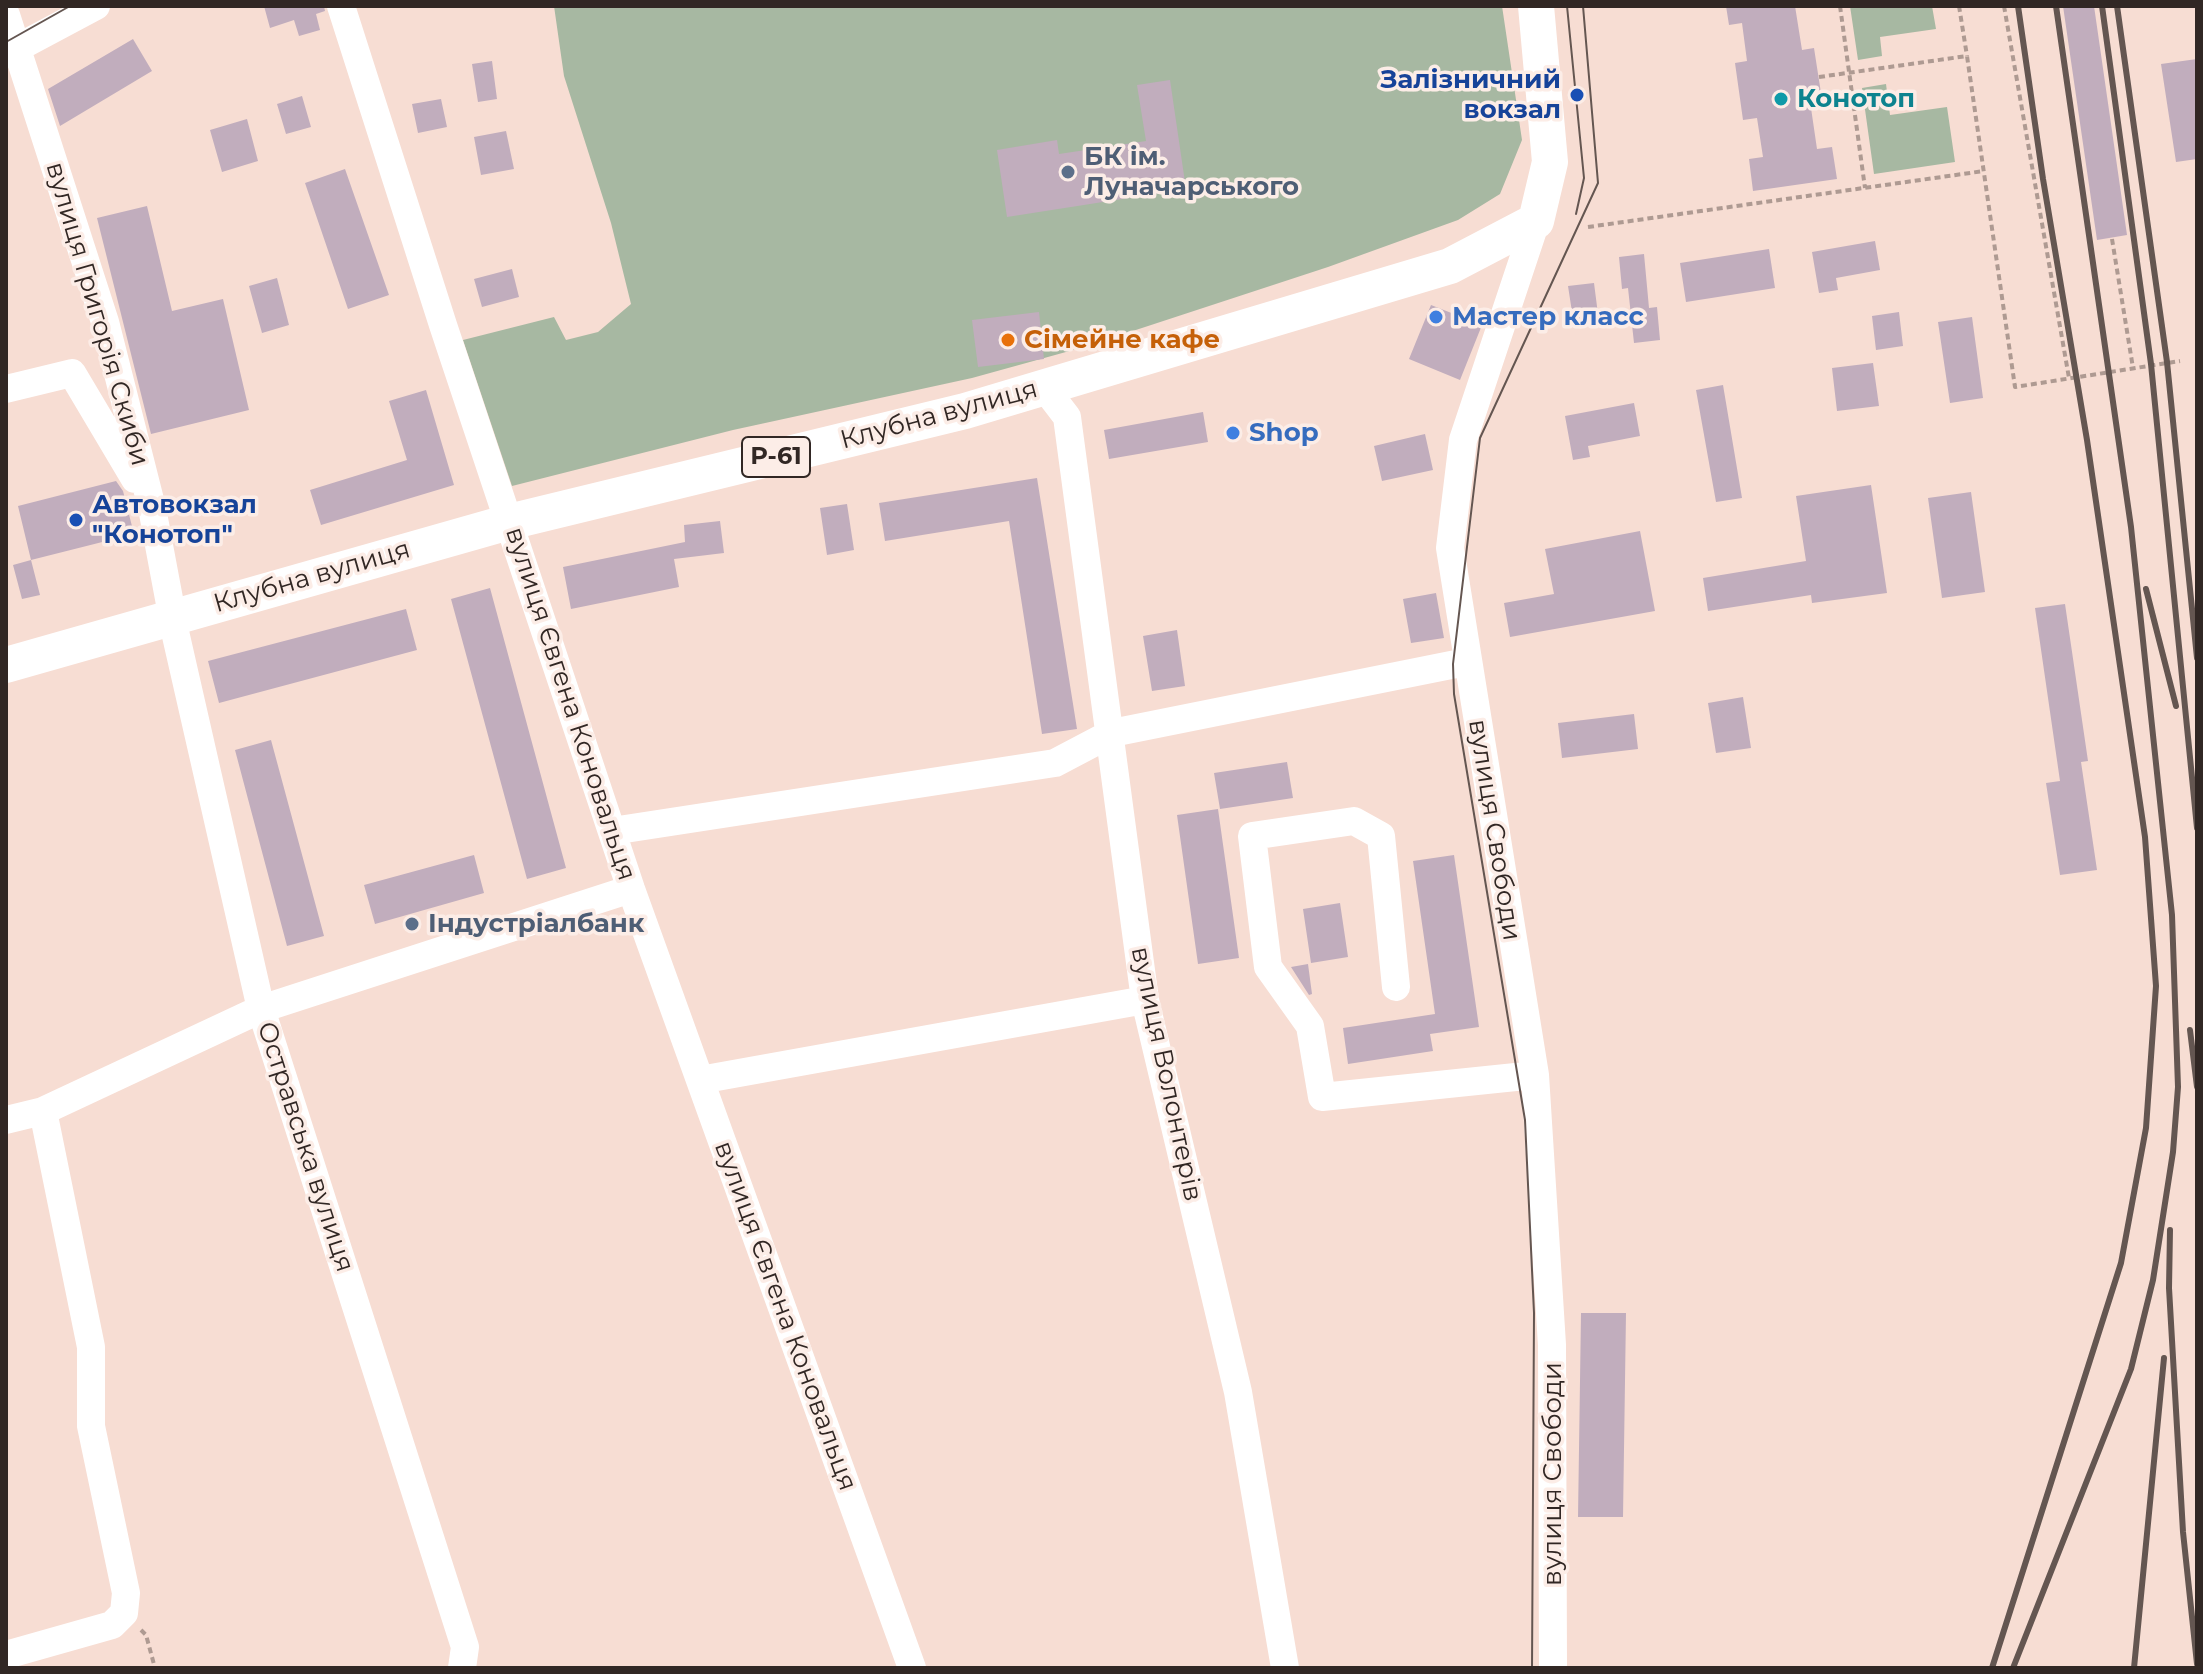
<!DOCTYPE html>
<html>
<head>
<meta charset="utf-8">
<style>
  body { margin:0 }
  #map { position:relative; width:2203px; height:1674px; overflow:hidden; background:#f7ddd3; font-family:Montserrat,sans-serif }
  canvas { display:block }
  .frame { position:absolute; inset:0; border:8px solid #312724; pointer-events:none }
</style>
</head>
<body>
<div id="map">
<canvas width="2203" height="1674"></canvas>
<div class="frame"></div>
</div>
<script>
const ctx = document.querySelector('canvas').getContext('2d');
ctx.lineJoin = 'round';
function fill(path, color) {
  ctx.fillStyle = color;
  ctx.fill(path, 'evenodd');
}
function toPath(rows) {
  const path = new Path2D();
  for (const r of rows) {
    path.moveTo(r[0], r[1]);
    for (let i = 2; i < r.length; i += 2) path.lineTo(r[i], r[i + 1]);
  }
  return path;
}
function strokePath(path, color, width, dash) {
  ctx.strokeStyle = color;
  ctx.lineWidth = width;
  ctx.lineCap = dash ? 'butt' : 'round';
  ctx.setLineDash(dash || []);
  ctx.stroke(path);
}
function label(font, color, halo, rows, align = 'center') {
  ctx.font = font + ' Montserrat,sans-serif';
  ctx.lineWidth = 7;
  ctx.setLineDash([]);
  ctx.textBaseline = 'middle';
  ctx.strokeStyle = halo;
  ctx.fillStyle = color;
  for (const [text, x, y, turn = 0] of rows) {
    ctx.save();
    ctx.translate(x, y);
    ctx.rotate((+turn || 0) * Math.PI / 180);
    ctx.textAlign = isNaN(turn) ? turn : align;
    if (halo) ctx.strokeText(text, 0, 0);
    ctx.fillText(text, 0, 0);
    ctx.restore();
  }
}
fill(toPath([
  [554,6,1502,6,1522,140,1500,194,1458,220,1328,267,1084,347,972,378,733,430,512,486,463,340,554,317,566,340,598,332,631,304,611,223,564,76],
  [1850,6,1932,6,1936,29,1880,37,1882,56,1858,60],
  [1886,84,1890,115,1947,107,1955,162,1874,174,1862,88]
]), '#a7b8a2');
fill(toPath([
  [264,6,324,6,325,11,316,14,320,30,299,36,294,20,270,28],
  [1726,6,1795,6,1802,50,1814,48,1823,106,1811,108,1817,149,1832,147,1837,179,1753,191,1749,159,1763,157,1757,118,1743,120,1735,63,1747,61,1742,23,1729,25],
  [2063,6,2094,6,2127,235,2097,240],
  [133,39,152,71,60,126,48,89],
  [2197,59,2197,159,2176,162,2161,64],
  [492,61,497,99,478,102,472,64],
  [1170,80,1186,189,1007,217,997,150,1057,140,1059,154,1146,141,1137,85],
  [302,96,311,127,286,134,277,104],
  [441,99,447,127,418,133,412,104],
  [247,119,258,161,222,172,210,130],
  [506,131,514,169,481,175,474,137],
  [345,169,389,295,348,309,305,183],
  [147,206,172,311,223,299,249,410,151,434,97,218],
  [1875,241,1880,270,1836,278,1838,290,1819,293,1812,252],
  [1769,249,1775,288,1686,302,1680,263],
  [1644,254,1649,308,1657,307,1660,340,1634,343,1628,288,1622,289,1619,257],
  [512,269,519,297,482,307,474,279],
  [277,278,289,325,262,333,249,286],
  [1594,283,1599,322,1574,325,1568,286],
  [1431,305,1482,325,1460,380,1409,359],
  [1039,312,1044,359,978,367,972,320],
  [1899,312,1903,346,1876,350,1872,316],
  [1972,317,1983,398,1950,403,1938,322],
  [1873,363,1879,406,1837,411,1832,368],
  [1723,385,1742,498,1716,502,1696,390],
  [426,390,454,485,321,525,310,490,407,460,389,401],
  [1634,403,1640,436,1588,446,1590,457,1573,460,1565,416],
  [1203,412,1208,442,1109,459,1104,430],
  [1425,434,1433,470,1382,481,1374,446],
  [1037,478,1077,729,1042,734,1009,521,885,541,879,503],
  [116,481,123,491,134,534,31,560,18,506],
  [1871,485,1887,593,1812,603,1811,595,1708,611,1703,578,1806,561,1796,496],
  [1971,492,1985,592,1942,598,1928,498],
  [847,504,854,550,827,555,820,508],
  [720,521,724,553,674,559,679,587,571,609,563,567,685,542,684,525],
  [1640,531,1655,611,1510,637,1504,603,1554,594,1545,549],
  [31,560,40,595,22,599,13,565],
  [490,588,566,868,527,879,451,599],
  [1436,593,1444,638,1411,643,1403,599],
  [2065,604,2088,761,2081,762,2097,870,2060,875,2046,783,2060,781,2035,608],
  [406,609,417,650,219,703,208,661],
  [1177,630,1185,686,1152,691,1143,636],
  [1743,697,1751,748,1716,753,1708,703],
  [1634,714,1638,749,1562,758,1558,723],
  [271,740,324,936,287,946,235,750],
  [1287,762,1293,798,1220,809,1214,773],
  [1218,809,1239,958,1198,964,1177,815],
  [474,855,484,893,375,924,364,885],
  [1454,855,1479,1027,1430,1034,1433,1051,1348,1064,1343,1028,1435,1014,1413,861],
  [1340,903,1348,957,1311,963,1303,909],
  [1308,964,1312,994,1309,995,1291,967],
  [1581,1313,1626,1313,1623,1517,1578,1517]
]), '#c1adbd');
strokePath(toPath([
  [1840,6,1865,188],
  [1959,6,1967,56],
  [2004,6,2069,378],
  [1819,77,1967,56,2015,387,2180,361],
  [1588,227,1984,171],
  [2112,239,2133,368],
  [141,1630,146,1635,155,1668]
]), '#ae9a92', 4, [6, 4]);
strokePath(toPath([
  [341,6,443,325,631,889,912,1668],
  [6,15,105,322,152,508,176,636,261,1009,465,1647,462,1668],
  [6,54,96,6],
  [1536,221,1463,440,1450,548,1535,1075,1552,1345,1553,1668],
  [1044,387,1067,417,1145,1000,1238,1392,1285,1668],
  [6,389,72,373,135,479],
  [612,831,1055,763,1112,733,1466,662],
  [1396,987,1381,836,1354,821,1252,836,1268,967,1310,1026,1322,1097,1535,1075],
  [700,1080,1145,1000],
  [6,1120,43,1111,261,1009,631,889],
  [6,1655,112,1625,124,1613,126,1593,91,1426,91,1347,43,1111]
]), '#fff', 28);
strokePath(toPath([
  [6,665,509,522,965,411,1450,266,1536,221,1550,162,1536,6]
]), '#fff', 36);
strokePath(toPath([
  [1567,6,1584,178,1576,214],
  [6,42,70,6],
  [1532,1668,1534,1313,1525,1120,1454,694,1453,664,1480,438,1598,183,1583,6]
]), '#645651', 2);
strokePath(toPath([
  [2102,6,2151,364,2197,828],
  [2117,6,2167,362,2197,658],
  [2146,589,2176,706],
  [2190,1030,2197,1087],
  [2170,1230,2169,1288,2183,1532,2197,1664],
  [1992,1668,2121,1263,2146,1128,2156,986,2145,837,2087,440,2043,179,2018,6],
  [2013,1668,2131,1369,2153,1280,2173,1152,2178,1087,2172,915,2131,527,2056,6],
  [2134,1668,2164,1358]
]), '#645651', 6);
for (const [x, y, r, color] of [
  [1577,95,8,"#1a4fb4"],
  [1781,99,8,"#0f9aa8"],
  [1068,172,8,"#5c6f8a"],
  [1436,317,8,"#3f7fe0"],
  [1008,340,8,"#e8710a"],
  [1233,433,8,"#3f7fe0"],
  [76,520,8,"#1a4fb4"],
  [412,924,8,"#5c6f8a"]
]) {
  const dot = new Path2D();
  dot.arc(x, y, r, 0, 2 * Math.PI);
  ctx.fillStyle = color;
  ctx.fill(dot);
  strokePath(dot, '#fcede7', 3);
}
for (const [x, y, w] of [
  [776,457,68]
]) {
  const box = new Path2D();
  box.roundRect(x - w / 2, y - 20, w, 40, 6);
  ctx.fillStyle = '#fcede7';
  ctx.fill(box);
  strokePath(box, '#312724', 2);
}
label('bold 24px', '#312724', null, [
  ["Р-61",776,457]
]);
label('bold 26px', '#164399', '#fcede7', [
  ["Залізничний",1561,80],
  ["вокзал",1561,110],
  ["Автовокзал",92,505,"left"],
  ["\"Конотоп\"",92,535,"left"]
], 'right');
label('bold 26px', '#0d838f', '#fcede7', [
  ["Конотоп",1797,99]
], 'left');
label('bold 26px', '#4e5e75', '#fcede7', [
  ["БК ім.",1084,157],
  ["Луначарського",1084,187],
  ["Індустріалбанк",428,924]
], 'left');
label('26px', '#312724', '#fcede7', [
  ["вулиця Григорія Скиби",97,314,74],
  ["Клубна вулиця",939,415,-15],
  ["Клубна вулиця",312,577,-16],
  ["вулиця Євгена Коновальця",570,704,72],
  ["вулиця Свободи",1494,830,81],
  ["вулиця Волонтерів",1166,1074,78],
  ["Остравська вулиця",305,1147,72],
  ["вулиця Євгена Коновальця",785,1316,70],
  ["вулиця Свободи",1553,1474,-90]
]);
label('bold 26px', '#366cbe', '#fcede7', [
  ["Мастер класс",1452,317],
  ["Shop",1249,433]
], 'left');
label('bold 26px', '#c56008', '#fcede7', [
  ["Сімейне кафе",1024,340]
], 'left');
</script>
</body>
</html>
